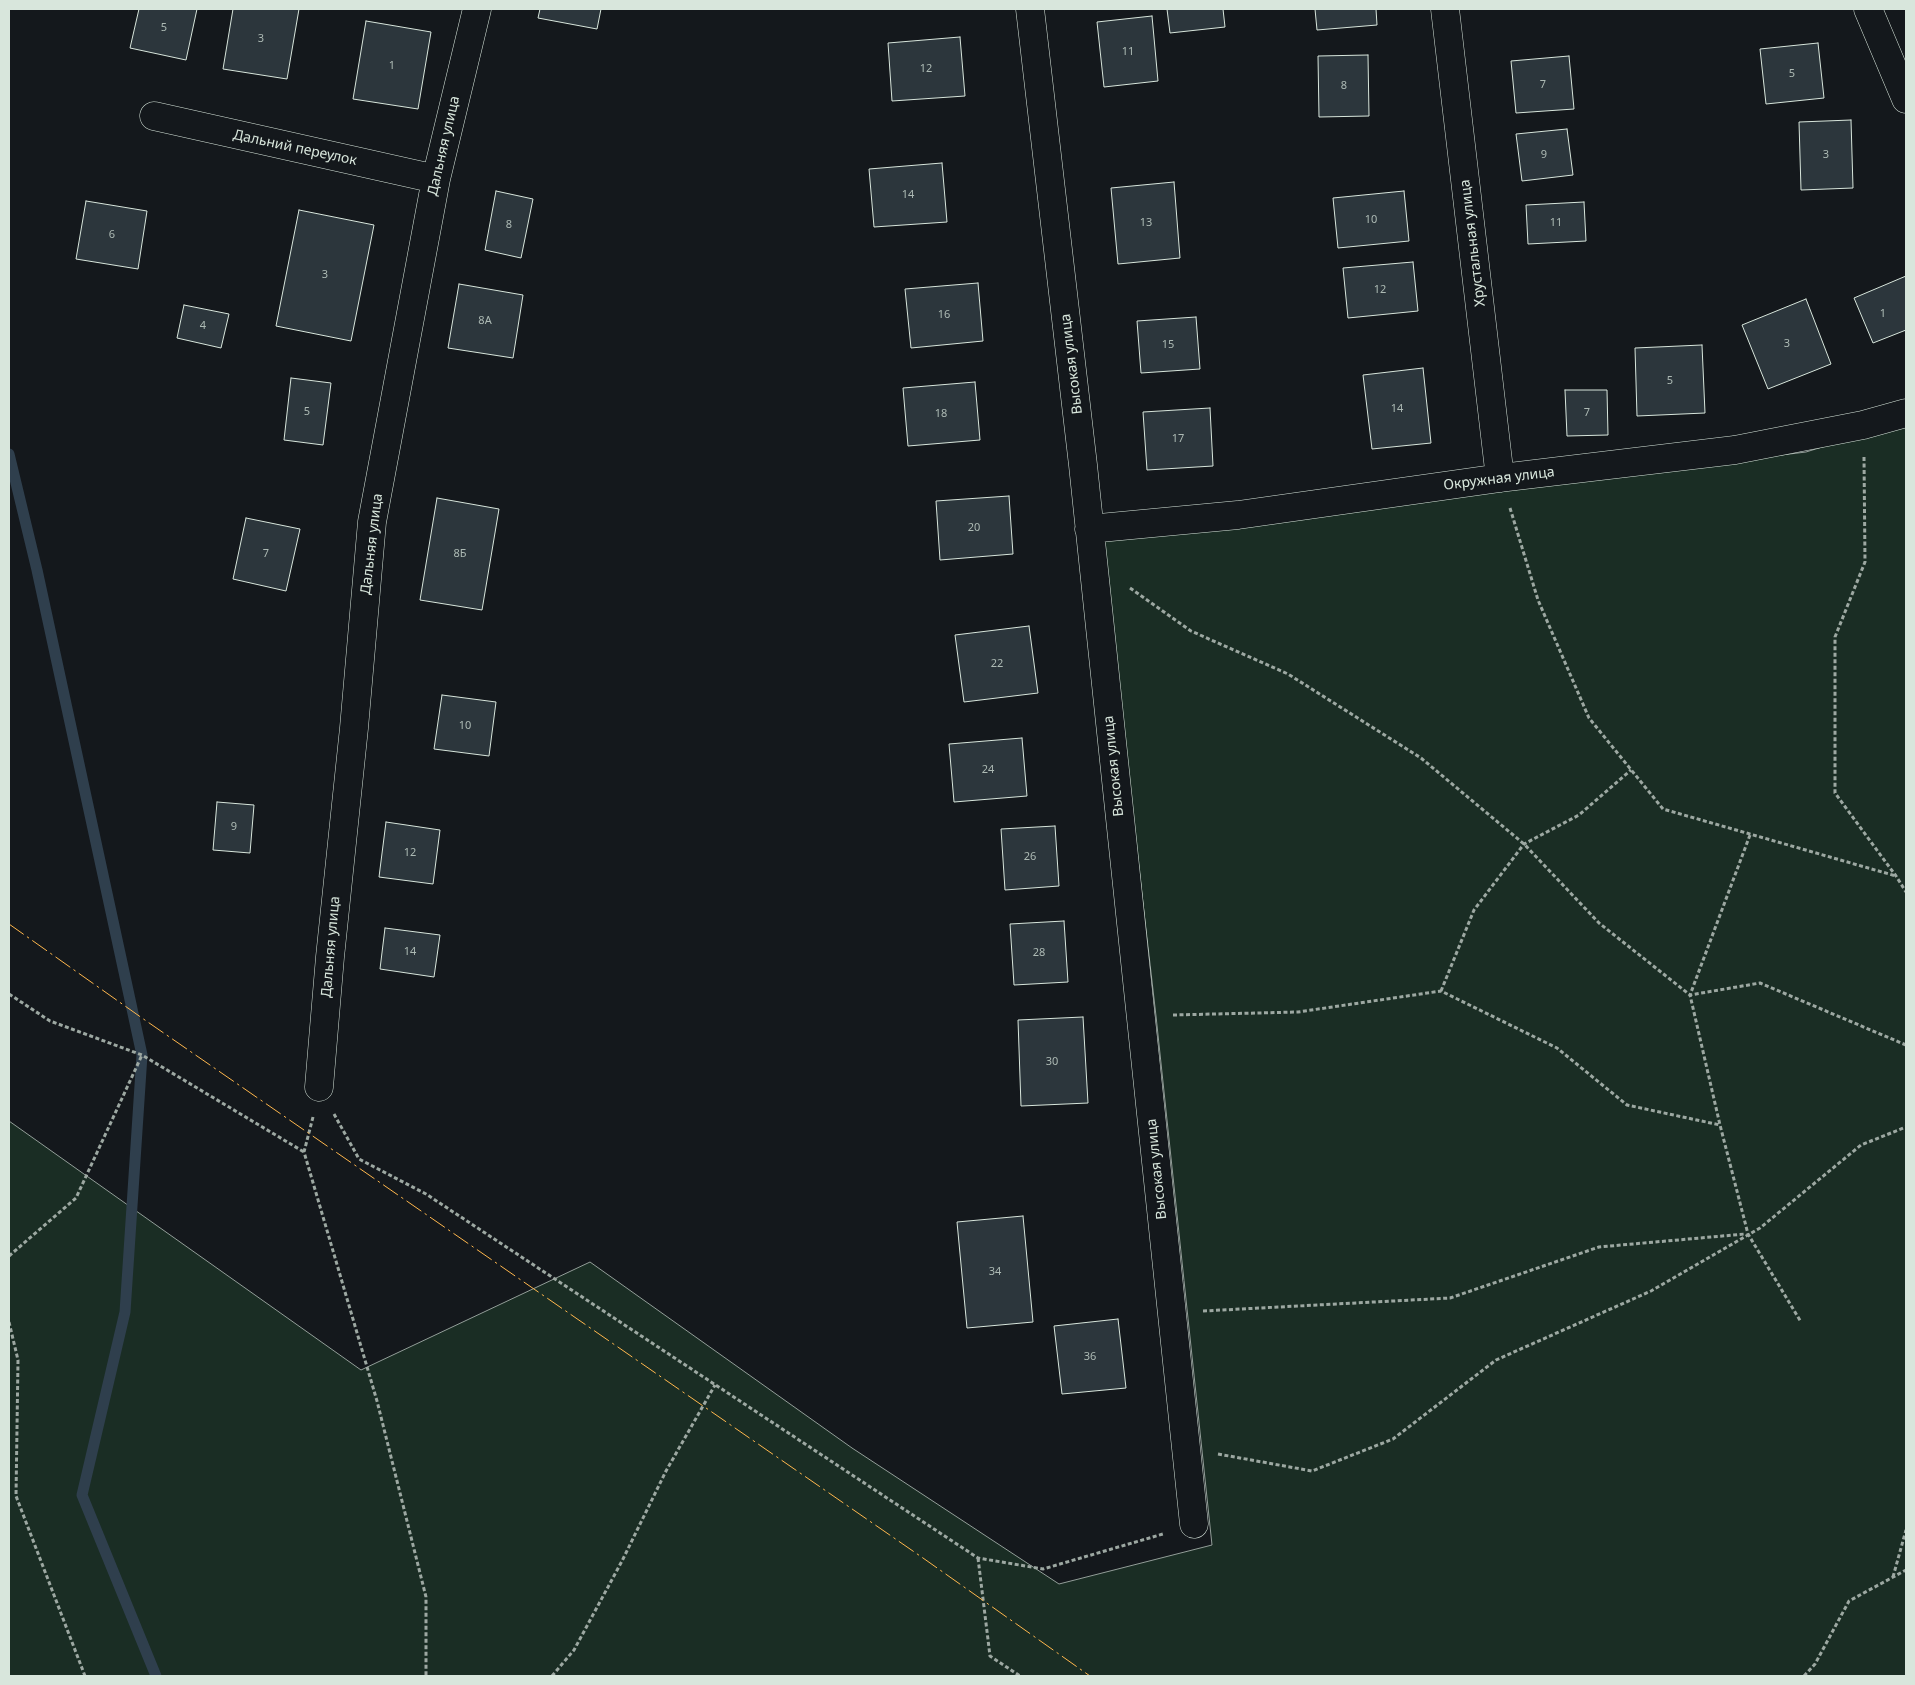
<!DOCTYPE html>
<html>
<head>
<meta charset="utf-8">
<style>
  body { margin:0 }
  #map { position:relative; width:1915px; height:1685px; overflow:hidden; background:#14181c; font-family:"Noto Sans",sans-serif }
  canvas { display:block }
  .frame { position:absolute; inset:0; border:10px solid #d8e6dc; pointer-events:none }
</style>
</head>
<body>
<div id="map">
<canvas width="1915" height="1685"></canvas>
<div class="frame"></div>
</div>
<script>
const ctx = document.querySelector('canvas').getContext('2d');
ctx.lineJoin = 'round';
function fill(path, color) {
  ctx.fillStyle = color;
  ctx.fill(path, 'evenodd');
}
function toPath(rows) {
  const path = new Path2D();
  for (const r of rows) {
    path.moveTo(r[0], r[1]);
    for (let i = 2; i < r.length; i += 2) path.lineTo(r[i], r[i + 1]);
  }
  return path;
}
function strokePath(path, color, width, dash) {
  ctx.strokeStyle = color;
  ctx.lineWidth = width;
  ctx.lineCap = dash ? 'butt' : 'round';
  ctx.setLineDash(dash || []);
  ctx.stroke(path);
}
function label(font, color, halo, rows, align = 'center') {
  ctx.font = font + ' "Noto Sans",sans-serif';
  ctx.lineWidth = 4;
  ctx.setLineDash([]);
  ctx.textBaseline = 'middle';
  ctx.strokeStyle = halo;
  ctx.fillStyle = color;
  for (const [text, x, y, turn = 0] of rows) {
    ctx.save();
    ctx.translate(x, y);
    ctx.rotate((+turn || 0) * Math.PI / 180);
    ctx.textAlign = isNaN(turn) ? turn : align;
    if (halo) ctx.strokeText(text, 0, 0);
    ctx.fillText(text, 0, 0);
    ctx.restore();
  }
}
const green = toPath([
  [1906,421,1906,1676,9,1676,9,1121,361,1370,590,1262,852,1448,1059,1584,1212,1545,1156,1016,1101,538,1806,452,1906,421]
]);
fill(green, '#1a2d24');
strokePath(green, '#939e99', 1);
strokePath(toPath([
  [9,454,37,570,142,1055,125,1312,82,1495,156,1676]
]), '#2f3f4d', 11);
const building = toPath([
  [139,9,197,9,186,60,130,48,139,9],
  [233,9,299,9,287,79,223,69,233,9],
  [540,9,601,9,597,29,538,18,540,9],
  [1167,9,1223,9,1225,27,1170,33,1167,9],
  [1315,9,1376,9,1377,25,1317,30,1315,9],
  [1152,16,1158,81,1104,87,1097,22,1152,16],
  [366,21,431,32,418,109,353,99,366,21],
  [960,37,965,96,892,101,888,43,960,37],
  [1818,43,1824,98,1766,104,1760,49,1818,43],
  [1368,55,1369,116,1319,117,1318,56,1368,55],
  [1569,56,1574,109,1516,113,1511,61,1569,56],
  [1851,120,1853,188,1801,190,1799,122,1851,120],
  [1567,129,1573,175,1522,181,1516,134,1567,129],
  [942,163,947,222,874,227,869,169,942,163],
  [1174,182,1180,258,1118,264,1111,188,1174,182],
  [496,191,533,199,521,258,485,250,496,191],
  [1404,191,1409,241,1338,248,1333,198,1404,191],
  [86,201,147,211,138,269,76,259,86,201],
  [1584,202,1586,241,1528,244,1526,205,1584,202],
  [299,210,374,225,351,341,276,326,299,210],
  [1413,262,1418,311,1348,318,1343,268,1413,262],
  [1906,276,1906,330,1873,343,1854,298,1906,276],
  [978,283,983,341,911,348,905,289,978,283],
  [459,284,523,295,513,358,448,348,459,284],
  [1806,299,1831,364,1768,389,1742,325,1806,299],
  [184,305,229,314,221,348,177,338,184,305],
  [1196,317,1200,369,1141,373,1137,321,1196,317],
  [1702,345,1705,413,1637,416,1635,348,1702,345],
  [1423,368,1431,443,1372,449,1363,375,1423,368],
  [291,378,331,383,323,445,284,440,291,378],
  [975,382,980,440,908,446,903,388,975,382],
  [1565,390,1607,390,1608,435,1567,436,1565,390],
  [1210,408,1213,466,1147,470,1143,412,1210,408],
  [1009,496,1013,554,940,560,936,501,1009,496],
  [437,498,499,509,482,610,420,600,437,498],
  [246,518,300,529,286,591,233,579,246,518],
  [1029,626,1038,693,964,702,955,635,1029,626],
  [442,695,496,702,489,756,434,749,442,695],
  [1022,738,1027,796,954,802,949,744,1022,738],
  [217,802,254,805,250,853,213,850,217,802],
  [386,822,440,830,433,884,379,877,386,822],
  [1055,826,1059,886,1005,890,1001,829,1055,826],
  [1064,921,1068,982,1014,985,1010,924,1064,921],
  [385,928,440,935,434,977,380,969,385,928],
  [1083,1017,1088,1103,1021,1106,1018,1020,1083,1017],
  [1023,1216,1033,1322,967,1328,957,1222,1023,1216],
  [1118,1319,1126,1388,1062,1394,1054,1326,1118,1319]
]);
fill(building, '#2c363c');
strokePath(building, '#d8e6dc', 1);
const street = toPath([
  [1030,9,1083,465,1194,1524],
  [1445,9,1500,478],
  [1868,9,1906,99],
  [154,116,436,179],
  [1089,529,1238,515,1500,478,1735,450,1863,425,1906,413],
  [319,1087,330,957,354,728,372,522,436,179,477,9]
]);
strokePath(street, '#d8e6dc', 29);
strokePath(toPath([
  [1864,457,1865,562,1835,637,1835,793,1896,876,1906,892],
  [1510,508,1538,600,1589,718,1663,809,1896,876],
  [1130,588,1191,631,1288,674,1421,758,1524,844,1599,923,1690,995,1760,983,1906,1045],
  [1750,835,1690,995,1720,1125,1748,1234,1801,1322],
  [1441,991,1474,910,1524,844,1579,815,1631,770],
  [9,994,50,1021,142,1055,304,1152],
  [1173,1015,1298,1012,1441,991,1557,1048,1627,1105,1720,1125],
  [334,1114,359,1159,426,1194,978,1558,1043,1569,1163,1534],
  [313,1117,304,1152,377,1401,426,1597,426,1676],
  [9,1256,76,1198,142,1055],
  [1203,1311,1450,1298,1599,1247,1745,1234],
  [9,1322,18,1360,16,1496,85,1676],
  [1218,1454,1312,1471,1393,1439,1496,1360,1651,1291,1760,1228,1861,1145,1906,1127],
  [978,1558,990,1656,1020,1676],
  [1893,1577,1906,1530],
  [552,1676,574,1650,622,1561,666,1471,715,1385],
  [1804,1676,1815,1664,1849,1601,1906,1570]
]), '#9da8a2', 3, [4, 2.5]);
strokePath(street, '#14181c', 28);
strokePath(toPath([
  [9,924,142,1018,923,1558,1090,1676]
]), '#ffb74d', 1, [18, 4, 2.5, 4]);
label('11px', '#adbab4', null, [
  ["5",164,28],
  ["3",261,39],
  ["11",1128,52],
  ["1",392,66],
  ["12",926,69],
  ["5",1792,74],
  ["7",1543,85],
  ["8",1344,86],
  ["9",1544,155],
  ["3",1826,155],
  ["14",908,195],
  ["10",1371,220],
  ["13",1146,223],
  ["11",1556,223],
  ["8",509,225],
  ["6",112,235],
  ["3",325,275],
  ["12",1380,290],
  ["1",1883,314],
  ["16",944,315],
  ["8А",485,321],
  ["4",203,326],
  ["3",1787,344],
  ["15",1168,345],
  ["5",1670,381],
  ["14",1397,409],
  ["5",307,412],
  ["7",1587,413],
  ["18",941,414],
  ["17",1178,439],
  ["20",974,528],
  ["7",266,554],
  ["8Б",460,554],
  ["22",997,664],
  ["10",465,726],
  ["24",988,770],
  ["9",234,827],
  ["12",410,853],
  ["26",1030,857],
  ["14",410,952],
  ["28",1039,953],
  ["30",1052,1062],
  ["34",995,1272],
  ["36",1090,1357]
]);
label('14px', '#d8e6dc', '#14181c', [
  ["Дальняя улица",444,146,-77],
  ["Дальний переулок",295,148,12],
  ["Хрустальная улица",1473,243,-97],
  ["Высокая улица",1072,364,-97],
  ["Окружная улица",1499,479,-7],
  ["Дальняя улица",372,544,-83],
  ["Высокая улица",1114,766,-96],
  ["Дальняя улица",331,947,-85],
  ["Высокая улица",1157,1169,-96]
]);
</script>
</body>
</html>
